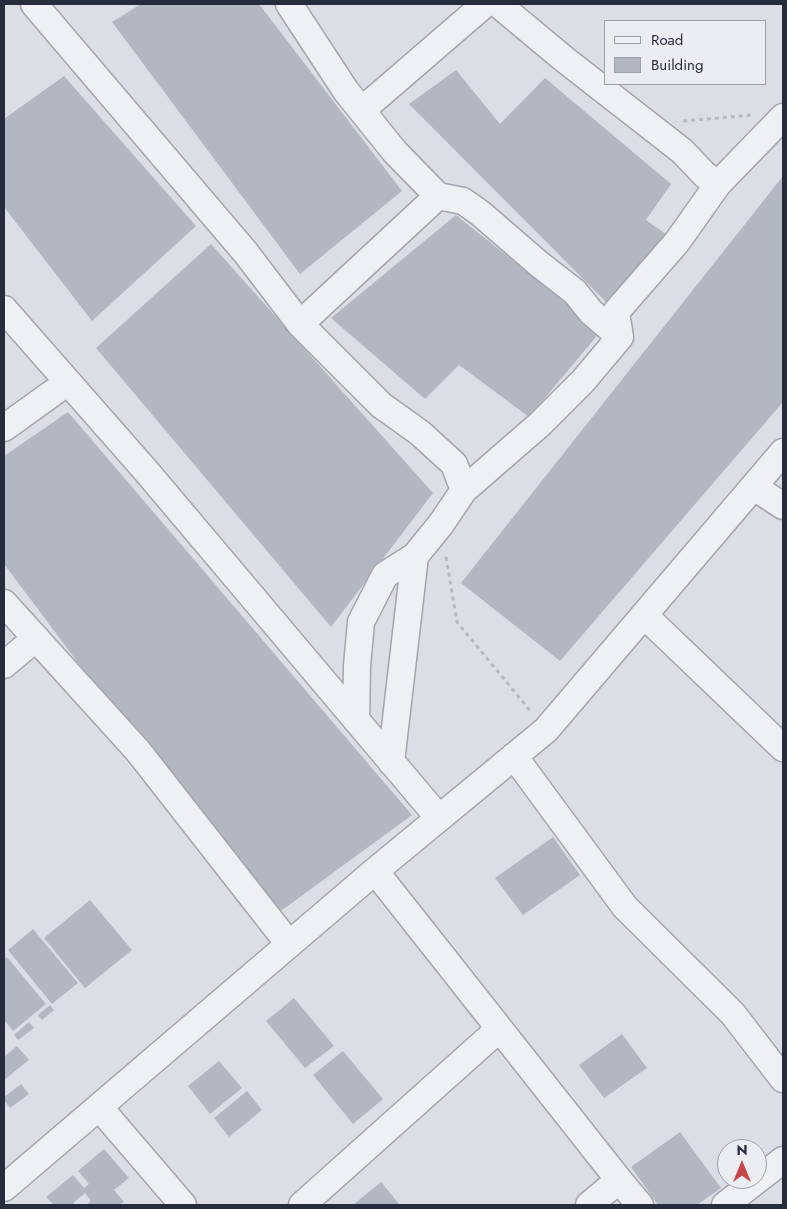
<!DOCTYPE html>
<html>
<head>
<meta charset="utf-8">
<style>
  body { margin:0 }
  #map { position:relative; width:787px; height:1209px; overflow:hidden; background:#dcdee5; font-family:Jost,sans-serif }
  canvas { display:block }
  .frame { position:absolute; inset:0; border:5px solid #262c3b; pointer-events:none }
  .legend { position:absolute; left:604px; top:20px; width:162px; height:65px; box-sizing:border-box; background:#ebedf3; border:1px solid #9ca0a9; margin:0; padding:6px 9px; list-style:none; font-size:15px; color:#262c3b }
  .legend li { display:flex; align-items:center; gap:10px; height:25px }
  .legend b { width:25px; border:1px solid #9ca0a9 }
  .north { position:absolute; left:717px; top:1139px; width:50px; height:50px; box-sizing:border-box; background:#ebedf3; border:1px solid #9ca0a9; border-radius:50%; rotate:0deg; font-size:14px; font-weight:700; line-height:20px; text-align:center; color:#262c3b }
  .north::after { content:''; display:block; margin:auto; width:18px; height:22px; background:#c74449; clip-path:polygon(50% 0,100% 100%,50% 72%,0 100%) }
</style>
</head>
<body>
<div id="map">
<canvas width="787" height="1209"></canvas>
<div class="frame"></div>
<ul class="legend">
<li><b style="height:6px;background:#eef0f4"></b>Road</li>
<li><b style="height:14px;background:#b3b7c2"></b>Building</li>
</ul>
<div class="north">N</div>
</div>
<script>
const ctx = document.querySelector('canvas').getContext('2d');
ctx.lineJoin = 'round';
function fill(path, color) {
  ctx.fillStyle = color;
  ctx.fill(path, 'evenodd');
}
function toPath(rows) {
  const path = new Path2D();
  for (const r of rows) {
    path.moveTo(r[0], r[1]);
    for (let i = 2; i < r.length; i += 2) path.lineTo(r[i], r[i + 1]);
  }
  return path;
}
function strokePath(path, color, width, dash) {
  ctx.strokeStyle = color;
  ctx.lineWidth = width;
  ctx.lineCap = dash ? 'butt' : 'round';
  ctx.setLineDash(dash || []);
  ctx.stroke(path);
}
fill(toPath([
  [141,4,259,4,402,191,300,274,112,22],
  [456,70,500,124,545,78,671,184,646,220,677,242,616,312,409,104],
  [64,76,196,226,92,321,4,207,4,119],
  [783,176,783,402,560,661,461,583],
  [456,215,601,331,529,417,459,365,425,399,331,318],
  [211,244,433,493,331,627,96,348],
  [68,412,412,815,270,919,4,564,4,456],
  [553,837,580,875,523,915,495,878],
  [90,900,132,950,85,988,44,938],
  [33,929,78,983,52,1004,8,950],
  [7,957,46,1004,13,1031,4,1020,4,959],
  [294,998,334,1046,305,1068,266,1021],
  [50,1005,54,1010,42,1020,38,1015],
  [29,1022,34,1028,18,1040,14,1035],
  [622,1034,647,1068,604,1098,579,1065],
  [17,1046,29,1060,4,1080,4,1057],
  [343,1051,383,1099,353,1124,313,1075],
  [219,1061,242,1088,210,1114,188,1086],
  [21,1084,29,1094,10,1108,4,1100,4,1097],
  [247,1091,262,1110,229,1137,214,1118],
  [680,1132,721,1188,697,1205,658,1205,631,1167],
  [104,1149,129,1178,114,1190,124,1202,119,1205,86,1205,91,1201,85,1193,73,1203,75,1205,54,1205,46,1197,73,1175,84,1188,89,1184,78,1171],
  [381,1182,400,1205,356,1205,354,1204]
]), '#b3b7c2');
const minor = toPath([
  [34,4,246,253,300,324,381,405,420,433,454,464,464,490,441,524,415,556,385,575,361,622,357,666,356,720],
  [289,4,346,91,395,152,438,196,463,201,480,213,539,264,575,292,591,312,620,337,583,381,540,424,464,490],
  [498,4,564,59,682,151,705,175,718,184,677,242,616,312,620,337],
  [362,110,485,4],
  [718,184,783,117],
  [4,309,147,472,439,818],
  [300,324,438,196],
  [4,428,68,382],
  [754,487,783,506],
  [4,603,138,751,289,944],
  [644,615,783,748],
  [4,665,36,638],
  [514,756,625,907,733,1014,783,1079],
  [391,762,415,556],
  [375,871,619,1180,640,1205],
  [99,1107,183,1205],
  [4,1188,375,871,546,730,783,452],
  [302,1205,499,1029],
  [589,1205,619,1180],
  [725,1205,783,1160]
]);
strokePath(minor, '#a2a5af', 29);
strokePath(toPath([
  [683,121,752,115],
  [446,557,457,622,532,713]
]), '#b6b9c0', 3, [4, 4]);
strokePath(minor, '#eef0f4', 26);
</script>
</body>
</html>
